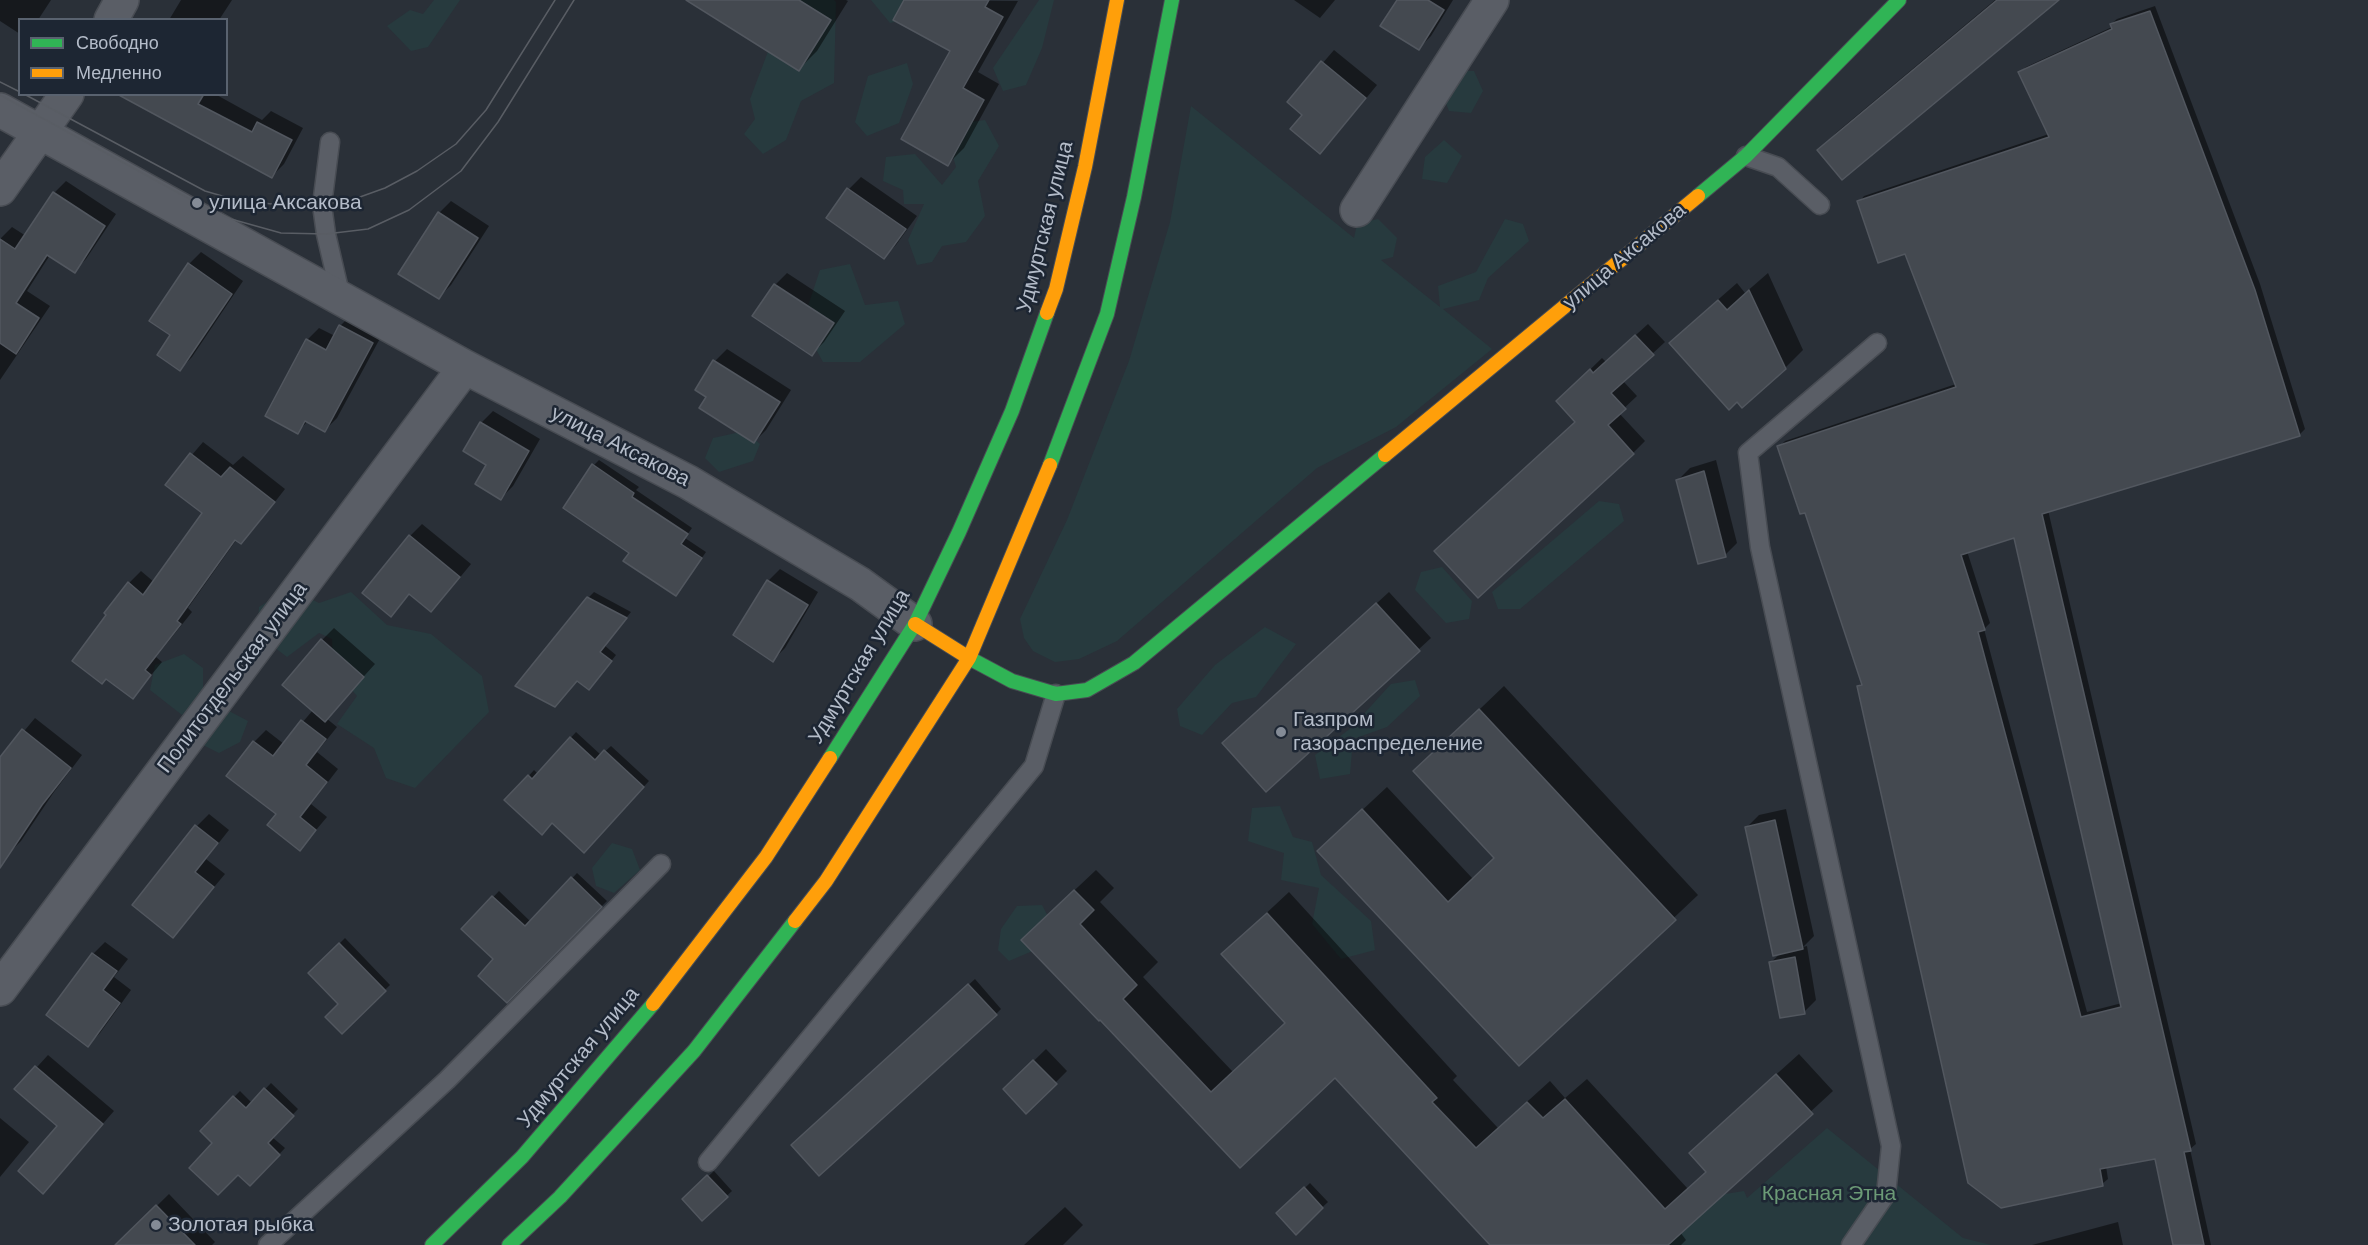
<!DOCTYPE html>
<html>
<head>
<meta charset="utf-8">
<style>
  body { margin:0 }
  #map { position:relative; width:2368px; height:1245px; overflow:hidden; background:#2a3038; font-family:"DM Sans",sans-serif }
  canvas { display:block }
  .legend { position:absolute; left:18px; top:18px; width:210px; height:78px; box-sizing:border-box; background:#1d2633; border:2px solid #59626f; margin:0; padding:8px 10px; list-style:none; font-size:18px; color:#b4bcc9 }
  .legend li { display:flex; align-items:center; gap:12px; height:30px }
  .legend b { width:30px; border:2px solid #59626f }
</style>
</head>
<body>
<div id="map">
<canvas width="2368" height="1245"></canvas>
<ul class="legend">
<li><b style="height:8px;background:#30b455"></b>Свободно</li>
<li><b style="height:8px;background:#ff9f0a"></b>Медленно</li>
</ul>
</div>
<script>
const ctx = document.querySelector('canvas').getContext('2d');
ctx.lineJoin = 'round';
function fill(path, color) {
  ctx.fillStyle = color;
  ctx.fill(path, 'evenodd');
}
function toPath(rows) {
  const path = new Path2D();
  for (const r of rows) {
    path.moveTo(r[0], r[1]);
    for (let i = 2; i < r.length; i += 2) path.lineTo(r[i], r[i + 1]);
  }
  return path;
}
function strokePath(path, color, width, dash) {
  ctx.strokeStyle = color;
  ctx.lineWidth = width;
  ctx.lineCap = dash ? 'butt' : 'round';
  ctx.setLineDash(dash || []);
  ctx.stroke(path);
}
function label(font, color, halo, rows, align = 'center') {
  ctx.font = font + ' "DM Sans",sans-serif';
  ctx.lineWidth = 5;
  ctx.setLineDash([]);
  ctx.textBaseline = 'middle';
  ctx.strokeStyle = halo;
  ctx.fillStyle = color;
  for (const [text, x, y, turn = 0] of rows) {
    ctx.save();
    ctx.translate(x, y);
    ctx.rotate((+turn || 0) * Math.PI / 180);
    ctx.textAlign = isNaN(turn) ? turn : align;
    if (halo) ctx.strokeText(text, 0, 0);
    ctx.fillText(text, 0, 0);
    ctx.restore();
  }
}
fill(toPath([
  [434,0,460,0,428,47,411,51,387,26,410,10,423,14],
  [793,0,834,0,836,2,834,83,801,101,786,140,763,154,744,134,755,119,750,99,769,49],
  [871,0,922,0,915,17,890,23],
  [1039,0,1054,0,1042,48,1026,85,1003,91,993,68],
  [907,63,913,84,899,123,867,136,855,122,868,76],
  [1453,71,1474,71,1483,91,1471,113,1449,111,1442,93],
  [1191,106,1354,238,1357,224,1378,219,1397,238,1393,257,1381,260,1440,307,1438,286,1476,272,1505,219,1523,224,1529,241,1488,278,1479,300,1443,309,1492,349,1396,427,1317,468,1117,641,1079,659,1055,662,1033,651,1024,638,1020,619,1067,520,1129,361,1170,222],
  [985,120,999,146,978,181,985,216,966,242,942,246,932,262,917,265,908,240,924,204,904,204,903,190,883,181,886,157,915,154,942,185,956,167,950,146,963,123],
  [1444,140,1462,156,1447,183,1422,179,1425,157],
  [850,264,865,305,898,301,905,324,860,362,823,362,802,324,820,270],
  [745,431,760,444,753,461,719,472,705,458,713,438],
  [1599,501,1619,504,1624,521,1520,609,1498,609,1492,592],
  [1442,567,1472,601,1469,619,1446,623,1415,590,1421,572],
  [289,588,319,603,351,592,387,625,431,634,482,676,489,712,415,788,386,778,374,748,337,724,357,696,333,668,332,639,319,633,287,657,257,634,259,607],
  [1265,627,1296,644,1256,697,1232,703,1202,735,1180,726,1177,709,1215,665],
  [184,654,203,668,203,698,182,715,150,690,155,665],
  [1415,680,1420,696,1387,727,1353,739,1350,774,1320,779,1315,755,1351,728,1391,684],
  [229,711,248,721,240,742,219,753,203,745,203,724],
  [1280,806,1293,837,1312,842,1321,875,1371,921,1375,950,1341,959,1312,924,1319,888,1281,880,1284,853,1248,841,1252,808],
  [612,843,632,849,640,870,614,893,596,886,592,868],
  [1042,905,1052,924,1042,947,1009,961,998,950,1001,929,1017,906],
  [1827,1128,1963,1238,1991,1245,1654,1245,1712,1196,1744,1191,1747,1198]
]), '#273a3e');
fill(toPath([
  [0,0,51,0,38,20,20,20,20,34,0,21],
  [181,0,232,0,219,20,169,20],
  [702,0,846,0,848,1,817,51,799,69],
  [906,0,1018,1,978,72,999,84,964,148,948,164,952,50],
  [1294,0,1335,0,1320,18],
  [1399,0,1453,0,1431,36,1419,48],
  [1995,0,2056,0,1819,150,1837,132],
  [2155,6,2260,284,2305,429,2299,435,2048,510,2196,1144,2190,1149,2211,1245,2174,1245,2156,1157,2106,1166,2108,1179,2102,1184,1858,687,1862,683,1806,511,1779,447,1785,441,1956,384,1906,252,1859,202,1864,196,2049,134,2020,72,2026,67,2112,27,2111,24,2117,19],
  [2015,536,2122,1003,2087,1012,1984,629,1990,623,1967,551],
  [1334,50,1377,85,1332,140,1289,102],
  [128,94,215,94,262,120,271,111,303,128,284,164,272,176],
  [861,177,917,216,896,245,884,257,828,218,849,189],
  [66,181,116,214,86,259,74,271,50,255,27,291,50,306,0,380,0,239,12,227,26,236,54,193],
  [451,201,489,226,451,285,438,298,439,213],
  [201,252,243,281,192,357,180,369,172,335,189,264],
  [787,273,845,311,824,342,812,354,775,285],
  [1768,273,1803,350,1785,368,1689,325,1737,283,1745,293],
  [352,314,384,331,337,418,325,430,308,421,297,432,307,340,319,328,335,336,340,326],
  [1648,324,1665,342,1623,381,1637,396,1619,413,1645,441,1633,453,1577,421,1570,389,1602,358,1606,362],
  [727,349,791,390,766,430,754,442,708,397,715,361],
  [493,411,540,439,513,486,501,498,488,464,481,423],
  [203,442,233,465,243,456,285,489,253,530,241,542,237,539,188,608,192,612,156,657,162,662,133,697,129,583,141,571,154,582,204,513,167,484],
  [599,460,639,487,636,490,692,528,685,538,706,552,681,588,631,552,594,465],
  [1716,460,1737,543,1725,555,1678,480,1690,468],
  [422,524,471,564,443,598,411,593,391,615,410,536],
  [780,569,818,592,785,648,773,660,735,634,768,581],
  [594,592,631,612,604,645,616,655,594,683,577,679,588,598],
  [1389,592,1431,638,1266,790,1236,732],
  [334,628,375,664,326,718,337,727,317,752,338,769,311,804,327,817,300,849,278,813,254,742,266,730,284,744,313,710,322,640],
  [1504,686,1698,895,1519,1064,1343,828,1387,787,1473,879,1496,858,1415,771],
  [35,718,82,755,54,792,21,841,9,853,0,846,0,760],
  [576,732,601,755,611,746,649,781,590,845,552,821,507,800,534,770,538,774],
  [1786,809,1814,936,1803,947,1807,946,1816,1000,1804,1012,1771,962,1781,953,1747,827,1759,815],
  [209,814,229,830,206,859,225,874,173,936,134,905,197,826],
  [1096,870,1114,888,1100,902,1158,962,1143,977,1233,1072,1286,1022,1245,933,1289,892,1457,1076,1453,1080,1498,1128,1550,1081,1565,1098,1587,1079,1688,1189,1707,1171,1712,1132,1799,1054,1833,1091,1680,1232,1686,1240,1681,1245,1491,1245,1335,1076,1240,1166,1044,919],
  [577,873,607,901,507,1001,495,959,463,929,499,891,531,922],
  [345,938,390,985,342,1032,340,1004,310,973],
  [105,942,128,959,114,977,131,990,100,1033,88,1045,93,954],
  [975,979,1001,1009,996,1014,799,1139],
  [1046,1049,1067,1071,1055,1083,1005,1089],
  [48,1055,114,1111,43,1192,59,1125,17,1089],
  [271,1083,298,1109,272,1137,285,1148,256,1179,202,1130,240,1091,252,1103],
  [0,1118,29,1142,0,1177],
  [714,1171,732,1191,702,1219,684,1199],
  [1310,1183,1328,1202,1296,1232,1278,1214],
  [169,1194,215,1242,212,1245,117,1245],
  [1065,1207,1083,1225,1063,1245,1024,1245],
  [2118,1222,2123,1245,2032,1245]
]), '#0007');
const building = toPath([
  [686,0,799,0,831,20,799,71,686,0],
  [904,0,989,0,985,7,1003,17,963,88,984,100,948,166,901,139,950,51,893,20,904,0],
  [1397,0,1428,0,1444,10,1419,50,1380,26,1397,0],
  [1997,0,2059,0,1842,180,1817,150,1997,0],
  [2150,11,2255,290,2300,436,2042,514,2191,1151,2184,1152,2204,1245,2173,1245,2155,1159,2100,1169,2103,1186,2001,1208,1968,1183,1857,686,1862,685,1805,513,1800,514,1777,446,1956,387,1905,254,1878,263,1857,201,2049,137,2018,72,2112,29,2110,24,2150,11],
  [2014,538,2121,1007,2081,1017,1978,632,1985,630,1961,555,2014,538],
  [1321,61,1366,98,1320,154,1290,129,1302,115,1287,102,1321,61],
  [117,94,204,94,198,104,252,132,257,122,292,140,272,178,117,94],
  [847,188,906,229,884,259,826,218,847,188],
  [53,192,105,226,75,273,47,255,16,303,39,318,16,354,0,343,0,239,15,249,53,192],
  [438,212,478,238,439,299,398,274,438,212],
  [188,263,232,294,180,371,157,355,170,335,149,321,188,263],
  [774,284,834,323,812,356,752,316,774,284],
  [1749,290,1786,369,1742,408,1737,402,1729,410,1669,343,1718,300,1727,310,1749,290],
  [339,325,373,343,325,432,305,421,298,434,265,416,306,339,326,350,339,325],
  [1635,335,1654,355,1611,393,1626,409,1608,425,1634,454,1478,598,1434,551,1575,422,1556,401,1590,369,1593,373,1635,335],
  [713,360,780,402,754,443,699,408,706,397,695,390,713,360],
  [480,422,529,451,501,500,475,484,486,465,463,451,480,422],
  [190,453,221,477,230,467,275,502,241,544,235,540,177,621,181,624,145,670,151,675,133,699,106,679,102,684,72,661,106,615,104,613,128,582,143,595,202,513,165,485,190,453],
  [592,464,634,493,632,497,688,534,681,544,702,558,676,596,623,561,629,553,563,508,592,464],
  [1704,471,1726,557,1698,564,1676,480,1704,471],
  [409,535,460,577,431,612,409,594,391,617,362,593,409,535],
  [767,580,808,605,773,662,733,635,767,580],
  [587,597,627,618,600,652,612,661,589,690,577,681,555,707,515,686,587,597],
  [1376,603,1420,651,1266,792,1222,743,1376,603],
  [321,639,364,677,325,722,282,685,321,639],
  [1479,709,1676,920,1519,1066,1317,851,1362,809,1448,902,1494,858,1413,771,1479,709],
  [301,720,326,739,306,765,327,782,300,817,316,830,300,851,267,825,276,814,226,776,253,741,273,756,301,720],
  [22,729,71,768,42,805,0,868,0,757,22,729],
  [570,737,595,760,604,750,644,787,584,853,552,823,542,835,504,800,528,775,532,779,570,737],
  [1775,820,1803,949,1773,956,1745,827,1775,820],
  [195,825,218,843,195,872,214,887,173,938,132,905,195,825],
  [571,877,602,907,507,1003,478,976,493,959,461,929,492,896,525,926,571,877],
  [1074,890,1094,910,1080,924,1137,985,1123,999,1211,1092,1285,1023,1221,954,1267,913,1437,1098,1432,1102,1476,1148,1527,1102,1543,1118,1565,1099,1665,1209,1706,1172,1689,1153,1776,1074,1813,1114,1668,1245,1490,1245,1335,1078,1240,1168,1100,1020,1099,1021,1021,940,1074,890],
  [339,943,386,991,342,1034,325,1017,338,1004,308,973,339,943],
  [92,953,117,971,103,990,120,1003,88,1047,46,1015,92,953],
  [1795,957,1805,1014,1780,1018,1769,962,1795,957],
  [968,984,997,1015,819,1176,791,1145,968,984],
  [1033,1060,1057,1084,1026,1114,1003,1089,1033,1060],
  [35,1066,103,1124,43,1194,18,1171,57,1126,14,1089,35,1066],
  [264,1088,294,1116,268,1143,280,1155,250,1186,238,1175,218,1195,189,1168,212,1143,200,1131,233,1096,246,1108,264,1088],
  [707,1175,728,1197,702,1221,682,1199,707,1175],
  [1304,1187,1323,1208,1296,1235,1276,1213,1304,1187],
  [156,1205,195,1245,115,1245,156,1205]
]);
fill(building, '#444950');
strokePath(building, '#52575f', 1.5);
const lane = toPath([
  [330,142,322,205,326,234,341,298],
  [1746,156,1778,167,1820,205],
  [708,1162,1034,766,1056,694],
  [268,1245,447,1080,661,864],
  [1851,1245,1886,1194,1891,1146,1760,547,1748,453,1877,343]
]);
const street = toPath([
  [111,20,122,0],
  [0,110,465,367,688,482,860,584,915,624],
  [0,189,67,94],
  [1357,210,1492,0],
  [0,989,465,367]
]);
const fast = toPath([
  [1698,196,1746,156,1899,0],
  [1050,465,1107,314,1134,197,1172,0],
  [969,658,1012,681,1056,694,1087,690,1134,663,1385,455],
  [830,758,915,624,959,532,1012,411,1047,313],
  [432,1245,522,1157,653,1004],
  [509,1245,560,1197,694,1051,795,921]
]);
const slow = toPath([
  [1047,313,1056,289,1085,167,1117,0],
  [1385,455,1698,196],
  [915,624,969,658],
  [795,921,826,881,969,658,1050,465],
  [653,1004,766,857,830,758]
]);
strokePath(lane, '#484c53', 21);
strokePath(street, '#484c53', 36);
strokePath(fast, '#484c53', 16);
strokePath(slow, '#484c53', 16);
strokePath(lane, '#5a5e66', 18);
strokePath(street, '#5a5e66', 33);
strokePath(fast, '#30b455', 14);
strokePath(slow, '#ff9f0a', 14);
strokePath(toPath([
  [0,82,20,92],
  [24,94,205,191,236,200,290,206,346,202,385,188,417,171,456,144,486,110,555,0],
  [0,95,197,203,231,219,281,233,326,234,368,229,409,210,461,171,498,122,574,0]
]), '#595d64', 1.5);
for (const [x, y, r, color] of [
  [197,203,6,"#848b96"],
  [1281,732,6,"#848b96"],
  [156,1225,6,"#848b96"]
]) {
  const dot = new Path2D();
  dot.arc(x, y, r, 0, 2 * Math.PI);
  ctx.fillStyle = color;
  ctx.fill(dot);
  strokePath(dot, '#1d2633', 2);
}
label('21px', '#b4bcc9', '#1d2633', [
  ["улица Аксакова",209,203],
  ["Газпром",1293,720],
  ["газораспределение",1293,744],
  ["Золотая рыбка",168,1225]
], 'left');
label('21px', '#b4bcc9', '#1d2633', [
  ["Удмуртская улица",1046,227,-76],
  ["улица Аксакова",1625,257,-40],
  ["улица Аксакова",620,447,27],
  ["Удмуртская улица",860,667,-59],
  ["Политотдельская улица",233,678,-53],
  ["Удмуртская улица",579,1058,-50]
]);
label('21px', '#6b9a76', '#1d2633', [
  ["Красная Этна",1829,1194]
]);
</script>
</body>
</html>
